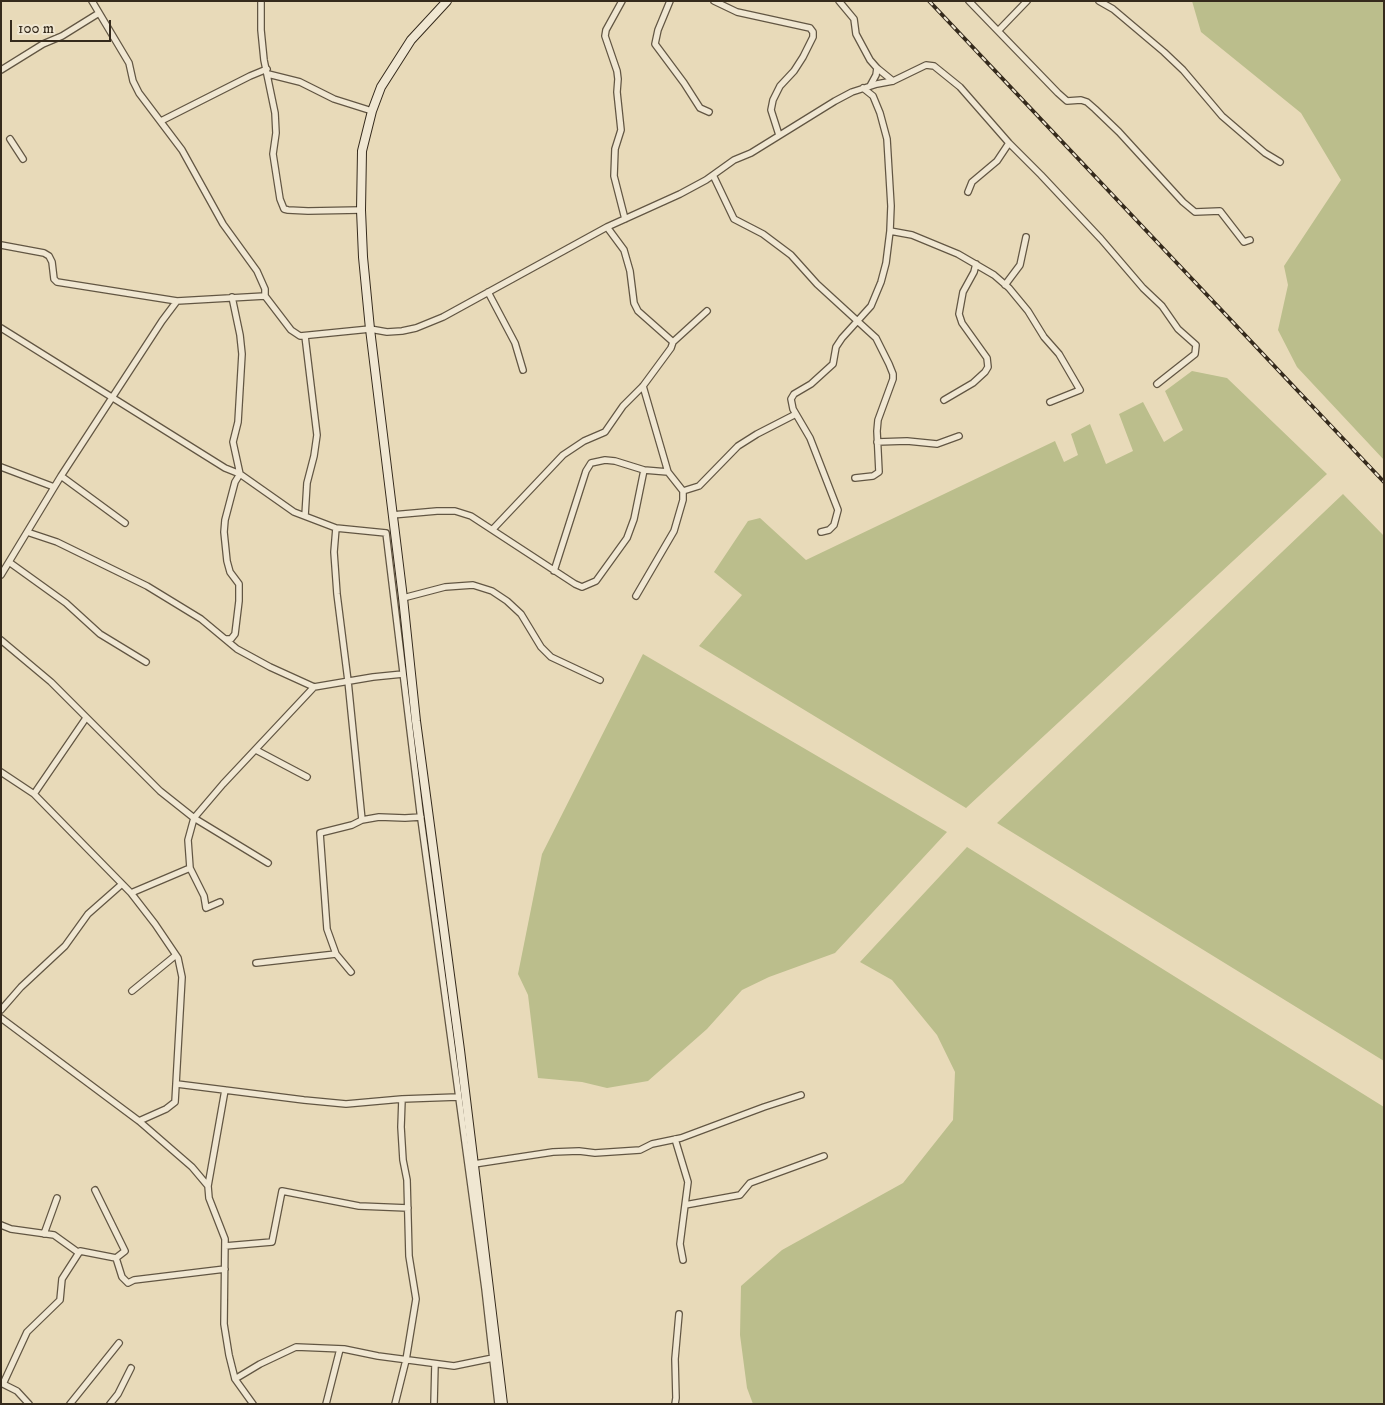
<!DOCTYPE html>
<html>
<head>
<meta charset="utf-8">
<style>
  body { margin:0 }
  #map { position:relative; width:1385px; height:1405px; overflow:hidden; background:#e8dab9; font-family:"IM FELL DW Pica",serif }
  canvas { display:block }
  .frame { position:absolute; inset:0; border:2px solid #352a1c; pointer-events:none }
  .scale { position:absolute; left:10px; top:20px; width:101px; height:22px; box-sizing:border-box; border:2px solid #352a1c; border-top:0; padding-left:6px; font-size:15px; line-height:18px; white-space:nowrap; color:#352a1c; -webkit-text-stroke:4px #f0e7d2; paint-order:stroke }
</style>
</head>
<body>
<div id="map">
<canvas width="1385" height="1405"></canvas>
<div class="frame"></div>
<div class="scale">100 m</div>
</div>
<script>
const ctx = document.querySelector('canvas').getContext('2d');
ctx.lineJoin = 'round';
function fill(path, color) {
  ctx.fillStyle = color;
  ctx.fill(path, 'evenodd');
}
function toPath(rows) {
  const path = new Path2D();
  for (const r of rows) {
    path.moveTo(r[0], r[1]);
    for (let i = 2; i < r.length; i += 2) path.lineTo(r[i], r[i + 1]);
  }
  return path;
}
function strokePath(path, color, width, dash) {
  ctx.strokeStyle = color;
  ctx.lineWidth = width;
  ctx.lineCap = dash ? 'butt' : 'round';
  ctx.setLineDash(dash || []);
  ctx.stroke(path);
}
fill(toPath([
  [1192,1,1384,1,1384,460,1297,367,1278,330,1288,285,1284,266,1341,180,1301,113,1201,32],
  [1192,371,1227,378,1327,474,966,808,699,646,742,595,714,572,748,521,760,518,806,560,1055,441,1064,462,1078,455,1071,434,1090,424,1106,464,1133,451,1119,414,1143,402,1164,442,1183,430,1165,391],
  [1343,494,1384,536,1384,1061,997,823],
  [643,654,947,832,835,953,769,977,742,990,707,1029,648,1081,607,1088,582,1082,538,1078,528,995,518,974,542,854],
  [967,847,1384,1107,1384,1404,753,1404,747,1388,740,1335,741,1286,782,1250,903,1183,953,1120,955,1072,937,1035,892,980,860,962]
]), '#bbbe8c');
const street = toPath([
  [92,1,129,63,133,81,139,93,182,150,223,224,257,271,265,289,265,296],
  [261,1,261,30,264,60,275,113,276,133,273,154,280,199,284,209,288,210,308,211,361,210],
  [622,1,606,30,605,36,617,71,618,79,617,92,621,130,615,149,614,176,625,219],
  [670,1,658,30,655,44,684,83,700,108,709,112],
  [714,1,737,12,810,28,813,32,813,37,803,57,794,71,780,86,773,100,771,110,779,135],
  [839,1,854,19,856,34,870,60,877,68,893,81],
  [969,1,1058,93,1067,101,1081,100,1087,102,1095,109,1119,132,1183,202,1195,212,1220,211,1244,242,1250,240],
  [1099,1,1113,9,1164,52,1183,70,1222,116,1265,153,1280,162],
  [999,30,1027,1],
  [1,70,43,44,62,36,99,13],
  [268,74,300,82,334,99,372,111],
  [870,86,876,75,877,68],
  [161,121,250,76,267,69],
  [10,139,23,159],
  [713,175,734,219,763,234,791,255,817,284,876,338,889,364,893,374,893,379,878,420,877,431,879,472,873,476,855,478],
  [968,192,972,182,997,161,1009,143],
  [890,231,912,235,958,254,994,275,1009,288,1028,311,1044,337,1059,354,1080,390,1050,402],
  [1,245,44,253,49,256,52,262,54,279,57,282,177,301],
  [1005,285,1020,265,1026,237],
  [488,292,515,343,523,370],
  [1,328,225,468,240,474,294,512,336,528,386,533,420,812,485,1289,498,1404],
  [673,342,707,311],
  [944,400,973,383,985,372,988,367,987,358,962,323,959,314,963,292,974,272,976,264],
  [877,442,907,441,937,444,959,436],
  [1,467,54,487],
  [61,476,125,523],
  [683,491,699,486,738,446,757,434,796,414],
  [392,515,437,511,455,511,471,516,575,584,582,587,596,581,627,538,634,519,644,470],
  [305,516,307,483,314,456,317,435,305,336],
  [336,528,334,552,337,594,348,681,362,820],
  [493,529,563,455,584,441,605,432,623,406,643,386,671,348,673,342,638,311,634,303,630,271,624,250,607,227],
  [27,532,57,542,147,586,201,619,237,649,270,667,314,687,373,677,403,674],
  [821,532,829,530,834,525,838,510,810,438,793,409,791,399,794,394,811,384,833,364,836,347,842,338,871,306,881,282,886,263,890,231,891,206,887,139,880,113,873,96,863,88],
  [9,562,66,603,100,634,146,662],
  [554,571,586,471,591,463,605,460,615,461,644,470,668,472],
  [1,575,61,476,162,321,177,301,265,296,291,330,300,336,370,329,387,332,402,331,416,328,443,317,607,227,680,194,706,180,734,160,751,153,835,101,852,92,877,84,893,81,926,65,934,66,960,87,1009,143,1041,175,1101,239,1143,288,1162,306,1178,329,1196,345,1195,354,1157,384],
  [636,596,674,531,683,500,683,491,668,472,643,386],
  [403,598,445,587,473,585,492,591,507,601,521,614,541,647,551,657,600,680],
  [226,639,231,639,235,634,239,601,239,584,230,572,227,561,224,532,225,520,235,482,240,474,233,442,238,422,242,354,240,335,232,297],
  [1,640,51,682,160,791,194,818,268,863],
  [256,750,307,777],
  [1,772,34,794,131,893,155,924,178,958,182,977,175,1102,166,1109,139,1121],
  [34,794,86,718],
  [131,893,190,868],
  [220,902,206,908,204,896,190,868,188,840,194,818,223,784,314,687],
  [336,954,327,929,320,833,352,825,362,820,379,817,405,818,421,817],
  [256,963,336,954,351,972],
  [132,991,176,955],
  [1,1010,21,987,65,946,88,914,122,884],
  [1,1018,139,1121,192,1167,208,1186,209,1198,225,1239,224,1324,229,1355,235,1379,253,1404],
  [177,1084,304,1100,346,1104,402,1099,458,1097],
  [675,1139,688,1182,685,1205],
  [474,1164,553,1152,579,1151,595,1153,640,1150,652,1144,681,1138,764,1107,801,1095],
  [208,1186,225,1090],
  [95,1190,125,1251,116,1258],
  [1,1225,11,1229,54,1235,79,1253],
  [44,1234,57,1198],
  [225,1246,272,1242,282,1191,359,1206,408,1208],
  [683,1260,680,1244,685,1205,740,1195,750,1183,824,1156],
  [235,1379,260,1364,296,1347,344,1349,378,1356,454,1366,493,1358],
  [1,1383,17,1391,29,1404],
  [3,1384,27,1332,60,1300,62,1279,80,1251,116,1258,122,1277,128,1283,134,1280,225,1269],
  [70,1404,119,1343],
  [110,1404,118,1394,131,1368],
  [326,1404,340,1349],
  [395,1404,406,1360,416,1299,409,1256,407,1180,403,1160,401,1127,402,1099],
  [434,1404,435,1364],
  [675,1404,676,1398,675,1359,679,1314]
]);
const secondary = toPath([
  [447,1,411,40,381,87,372,111,362,151,361,210,363,257,370,329,403,598,416,721,460,1050,503,1404]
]);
strokePath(street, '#625643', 8);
strokePath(secondary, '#352a1c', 10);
strokePath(street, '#f0e7d2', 5.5);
strokePath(secondary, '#f0e7d2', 8);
const rail = toPath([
  [929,1,1384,482]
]);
strokePath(rail, '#352a1c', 4);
strokePath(rail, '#f0e7d2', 2, [5.5]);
</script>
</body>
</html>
